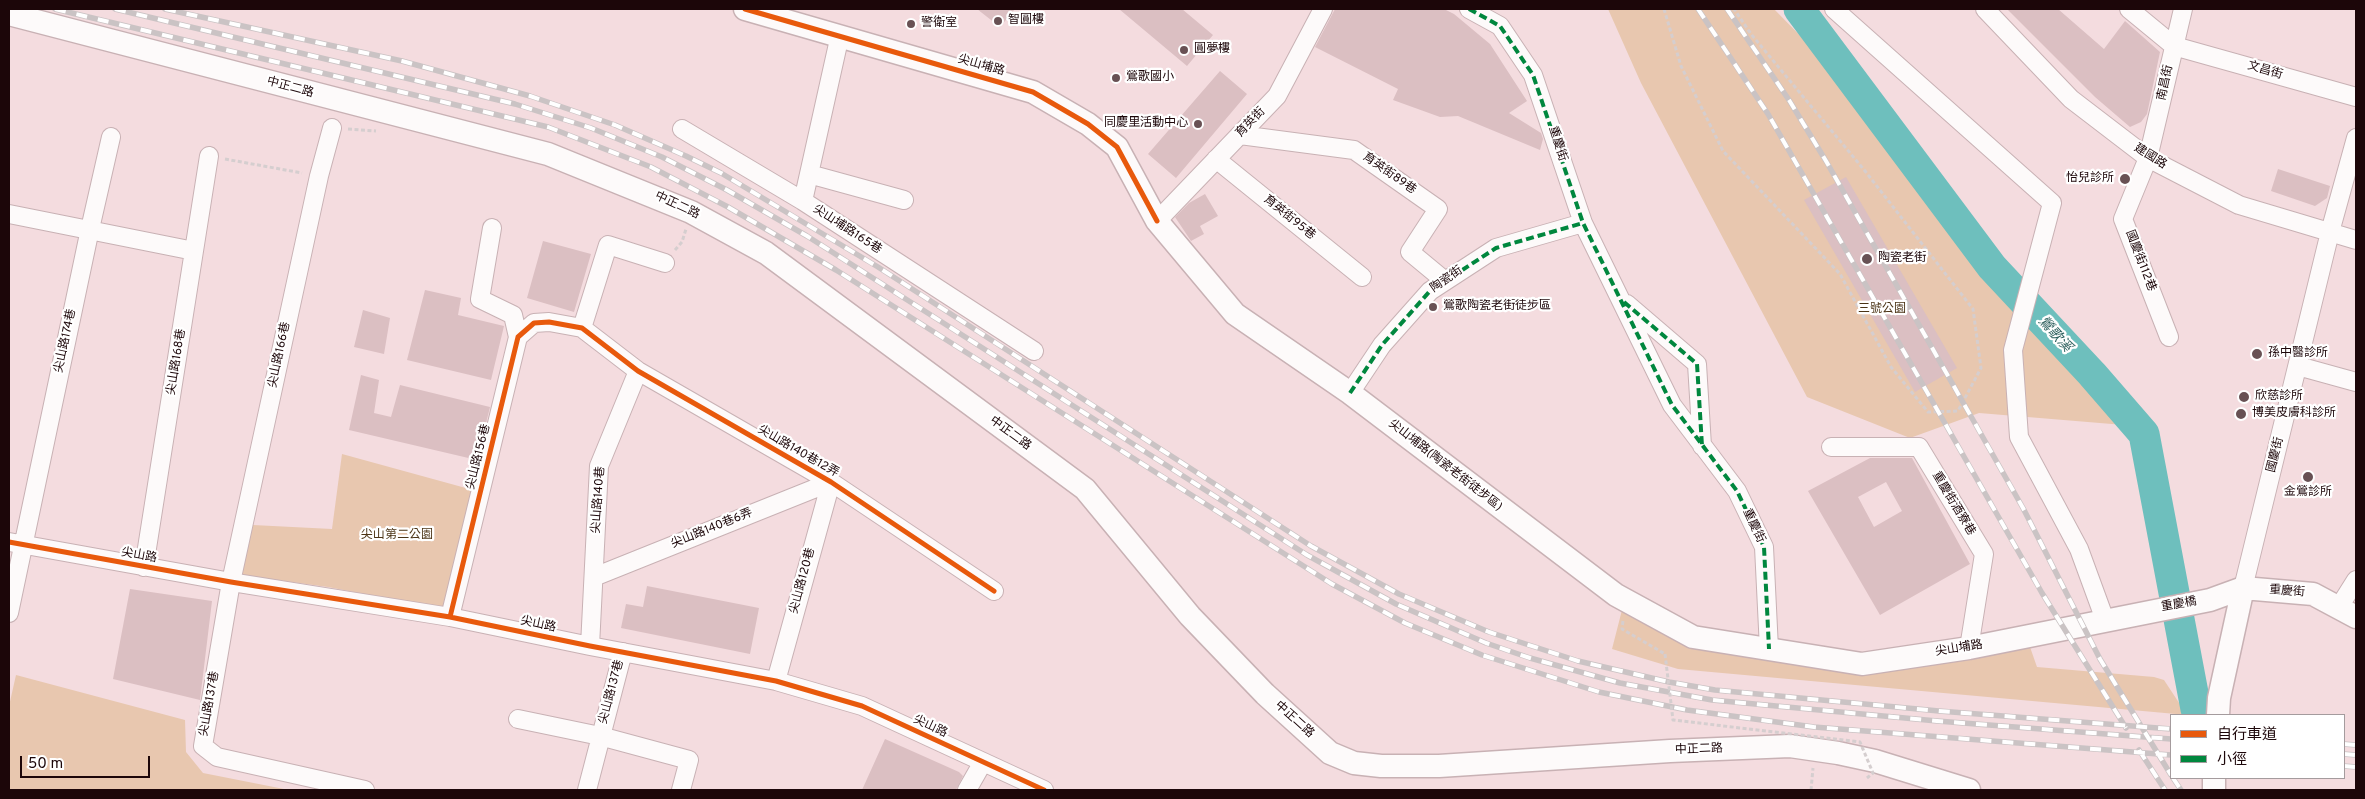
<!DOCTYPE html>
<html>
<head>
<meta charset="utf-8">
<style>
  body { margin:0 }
  #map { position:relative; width:2365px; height:799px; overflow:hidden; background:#f4dcdf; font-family:Overpass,"Noto Sans TC",sans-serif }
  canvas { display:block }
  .frame { position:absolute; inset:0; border:10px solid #1c0609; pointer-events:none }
  .legend { position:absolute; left:2170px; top:714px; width:175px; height:65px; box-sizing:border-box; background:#fff; border:1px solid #a49b9d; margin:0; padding:6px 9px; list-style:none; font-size:15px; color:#1c0609 }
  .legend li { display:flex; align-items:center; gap:10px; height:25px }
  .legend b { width:25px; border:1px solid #a49b9d }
  .scale { position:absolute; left:20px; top:756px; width:130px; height:22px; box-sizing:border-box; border:2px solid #1c0609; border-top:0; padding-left:6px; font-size:15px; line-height:18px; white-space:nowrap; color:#1c0609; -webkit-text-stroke:4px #fff; paint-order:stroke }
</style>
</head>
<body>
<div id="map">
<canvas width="2365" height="799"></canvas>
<div class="frame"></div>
<ul class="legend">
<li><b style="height:6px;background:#e8590c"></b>自行車道</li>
<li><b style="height:6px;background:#00873e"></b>小徑</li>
</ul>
<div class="scale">50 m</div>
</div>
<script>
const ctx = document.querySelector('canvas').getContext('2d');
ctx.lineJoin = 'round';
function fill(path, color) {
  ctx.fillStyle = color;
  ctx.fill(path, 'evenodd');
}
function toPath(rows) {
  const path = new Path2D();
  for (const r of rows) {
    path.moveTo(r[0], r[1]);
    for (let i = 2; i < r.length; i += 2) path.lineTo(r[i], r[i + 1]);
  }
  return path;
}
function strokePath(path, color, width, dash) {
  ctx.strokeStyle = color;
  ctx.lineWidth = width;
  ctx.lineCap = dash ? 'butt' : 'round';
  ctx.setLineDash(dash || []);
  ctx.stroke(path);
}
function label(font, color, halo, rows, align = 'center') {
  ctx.font = font + ' Overpass,"Noto Sans TC",sans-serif';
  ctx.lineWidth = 4.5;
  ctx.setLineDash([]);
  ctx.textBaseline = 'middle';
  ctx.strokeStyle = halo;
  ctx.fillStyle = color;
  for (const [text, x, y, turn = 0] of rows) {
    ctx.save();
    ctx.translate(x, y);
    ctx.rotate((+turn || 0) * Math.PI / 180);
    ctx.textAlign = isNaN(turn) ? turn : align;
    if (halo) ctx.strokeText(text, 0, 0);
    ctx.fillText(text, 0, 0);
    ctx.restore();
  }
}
fill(toPath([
  [1608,9,1774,9,1822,58,2007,298,2124,425,1979,413,1910,438,1807,397,1641,83],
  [342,454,473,490,447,610,328,587,241,575,253,525,332,529],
  [1622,610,1794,659,2030,647,2037,667,2154,677,2164,680,2187,715,1678,669,1612,649],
  [16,675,185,720,186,752,203,773,289,790,9,790,9,706]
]), '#e8c7af');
strokePath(toPath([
  [1799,9,1992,267,2092,374,2144,434,2196,709]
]), '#6ebfbd', 31);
fill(toPath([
  [977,9,1015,9,1000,27],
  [1119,9,1182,9,1213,35,1187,66],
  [1335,9,1444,9,1454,14,1490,44,1527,101,1509,113,1541,133,1543,139,1540,150,1458,116,1440,117,1393,100,1398,89,1315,47],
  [2007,9,2058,9,2104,49,2125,21,2160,52,2147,114,2141,122,2130,127,2095,97],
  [1220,71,1247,94,1176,178,1148,154],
  [2278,169,2330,186,2327,198,2315,206,2271,191],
  [1846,177,1957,368,1915,392,1804,200],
  [1205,194,1218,216,1200,226,1204,234,1191,241,1175,217,1189,203],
  [543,241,591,254,574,312,527,298],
  [425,290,461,298,458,315,504,326,491,380,407,360],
  [363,310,390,318,384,354,354,347],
  [361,375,379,380,374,413,391,417,400,385,490,407,477,460,349,430],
  [1870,458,1912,458,1970,564,1880,615,1808,491],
  [1886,482,1902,511,1874,527,1858,497],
  [647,586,759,608,750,654,621,628,626,604,643,607],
  [130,589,212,601,200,700,113,679],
  [885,739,959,772,963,776,956,790,862,790]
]), '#dbbfc2');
const minor = toPath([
  [1469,9,1500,26,1533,75,1583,223,1672,405,1737,491,1764,547,1769,649],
  [1834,9,2052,203,2013,350,2019,437,2079,549,2105,620],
  [1985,9,2071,99,2148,158,2239,205,2356,240],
  [2129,9,2174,46,2356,97],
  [840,35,803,201,1034,351],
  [332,128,319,176,231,582,203,746,217,757,365,790],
  [682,129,803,201],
  [1240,135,1354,150,1438,209,1410,252,1445,281],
  [1216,159,1362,277],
  [809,174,904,200],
  [9,214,194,251],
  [1157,221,1277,96,1323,9],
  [492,228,480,299,513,315,518,337],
  [1627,304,1697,364,1702,446],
  [582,328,608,245,665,263],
  [2169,337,2123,219,2148,158,2183,9],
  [2298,366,2356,382],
  [1350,393,1382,345,1430,291,1496,248,1583,223],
  [1831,447,1919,447,1984,554,1969,648],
  [9,542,231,582,450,617,590,646,776,681,862,706,1044,790],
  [144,567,209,156],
  [594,577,831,482],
  [2243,588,2330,232,2356,138],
  [2339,607,2356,580],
  [9,613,90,229,111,137],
  [450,617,518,337,534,323,549,322,582,328,638,371,831,482,994,591],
  [590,646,599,466,638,371],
  [776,681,831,482],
  [518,719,600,736,689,760,681,790],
  [587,790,623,652],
  [967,790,983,762]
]);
const major = toPath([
  [745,9,1033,92,1088,124,1117,147,1157,221,1235,314,1350,393,1616,595,1693,637,1862,664,1969,648,2210,600,2243,588,2313,594,2356,617],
  [9,14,548,154,691,212,766,253,1085,489,1190,616,1265,694,1330,753,1354,763,1381,766,1439,766,1670,751,1790,746,1838,753,1875,761,1969,790],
  [2218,715,2219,698,2243,588],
  [2214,790,2214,778]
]);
strokePath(minor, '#c8b1b4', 20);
strokePath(major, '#c8b1b4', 25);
strokePath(toPath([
  [1664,9,1681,66,1723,151,1840,274,1891,367,1928,412,1958,411,1981,368,1973,309,1865,171,1751,34,1734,9],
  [348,129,376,131],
  [225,159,302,173],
  [675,250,682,242,686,229],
  [1623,621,1622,629,1665,654],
  [1811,790,1813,768]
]), '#d5cecf', 3, [4, 2.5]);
strokePath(minor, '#fdfafa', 18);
strokePath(major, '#fdfafa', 22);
const rail = toPath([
  [55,9,548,127,651,167,728,207,836,270,1332,584,1405,623,1482,655,1599,692,1687,710,1814,727,2171,755],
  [115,9,515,104,591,128,662,157,727,190,807,236,1307,555,1396,604,1486,643,1530,658,1620,683,1712,700,1937,721,2171,739],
  [165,9,402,61,530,96,615,125,686,156,721,173,878,267,1311,546,1399,594,1489,632,1578,661,1669,682,1715,690,1939,711,2171,729],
  [1698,9,1768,114,2042,593,2126,728],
  [1727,9,1789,100,1826,161,2023,508,2100,659,2171,775],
  [2344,744,2356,745],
  [2139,750,2165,790],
  [2344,754,2356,755],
  [2344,766,2356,767],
  [2173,778,2181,790]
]);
strokePath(rail, '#cac3c4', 5.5);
strokePath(rail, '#fff', 4, [11]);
strokePath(toPath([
  [1665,654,1673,720,1860,742,1873,773,1867,778]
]), '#d5cecf', 3, [4, 2.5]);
strokePath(toPath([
  [1469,9,1500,26,1533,75,1583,223,1672,405,1737,491,1764,547,1769,649],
  [1624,302,1697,364,1702,446],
  [1350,393,1382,345,1430,291,1496,248,1583,223]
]), '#00873e', 4, [8, 4]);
strokePath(toPath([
  [745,9,1033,92,1088,124,1117,147,1157,221],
  [9,542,231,582,450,617,590,646,776,681,862,706,1044,790],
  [450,617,518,337,534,323,549,322,582,328,638,371,831,482,994,591]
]), '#e8590c', 5);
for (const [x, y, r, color] of [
  [998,21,5,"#685154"],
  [911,24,5,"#685154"],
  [1184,50,5,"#685154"],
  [1116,78,5,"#685154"],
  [1198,124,5,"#685154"],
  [2125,179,6,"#685154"],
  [1867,259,6,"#685154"],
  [1433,307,5,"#685154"],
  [2257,354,6,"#685154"],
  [2244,397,6,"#685154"],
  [2241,414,6,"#685154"],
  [2308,477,6,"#685154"]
]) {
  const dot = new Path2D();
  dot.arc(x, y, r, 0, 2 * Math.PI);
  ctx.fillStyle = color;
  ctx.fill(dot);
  strokePath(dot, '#fff', 2);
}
label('12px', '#1c0609', '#fff', [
  ["智圓樓",1008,21],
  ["警衛室",921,24],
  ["圓夢樓",1194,50],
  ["鶯歌國小",1126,78],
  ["同慶里活動中心",1188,124,"right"],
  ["怡兒診所",2114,179,"right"],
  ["陶瓷老街",1878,259],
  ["鶯歌陶瓷老街徒步區",1443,307],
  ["孫中醫診所",2268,354],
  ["欣慈診所",2255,397],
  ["博美皮膚科診所",2252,414],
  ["金鶯診所",2308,493,"center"]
], 'left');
label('12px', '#1c0609', '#fff', [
  ["尖山埔路",981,66,16],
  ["文昌街",2265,71,16],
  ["南昌街",2166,83,-78],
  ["中正二路",290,88,15],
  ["育英街",1251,123,-46],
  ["重慶街",1557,144,72],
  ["建國路",2150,157,32],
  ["育英街89巷",1389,174,35],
  ["中正二路",677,206,25],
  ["育英街95巷",1289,218,39],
  ["尖山埔路165巷",847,230,33],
  ["國慶街112巷",2140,261,69],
  ["陶瓷街",1447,280,-35],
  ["尖山路174巷",66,341,-78],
  ["尖山路166巷",280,355,-78],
  ["尖山路168巷",177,362,-81],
  ["中正二路",1010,434,36],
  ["尖山路140巷12弄",798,452,30],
  ["國慶街",2276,455,-76],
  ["尖山路156巷",479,457,-76],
  ["尖山埔路(陶瓷老街徒步區)",1445,466,38],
  ["尖山路140巷",599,500,-86],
  ["重慶街酒寮巷",1953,504,59],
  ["重慶街",1753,526,65],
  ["尖山路140巷6弄",712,529,-22],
  ["尖山路",139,556,10],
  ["尖山路120巷",803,581,-75],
  ["重慶街",2287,592,4],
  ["重慶橋",2179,605,-10],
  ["尖山路",538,625,12],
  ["尖山埔路",1959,649,-9],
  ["尖山路137巷",612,692,-75],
  ["尖山路137巷",210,704,-80],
  ["中正二路",1294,720,42],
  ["尖山路",930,727,25],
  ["中正二路",1699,750,-2]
]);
label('12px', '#4b3416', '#fff', [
  ["三號公園",1882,310],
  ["尖山第二公園",397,536]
]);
label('italic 14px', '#2e605e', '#fff', [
  ["鶯歌溪",2054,335,48]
]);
</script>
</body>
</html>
